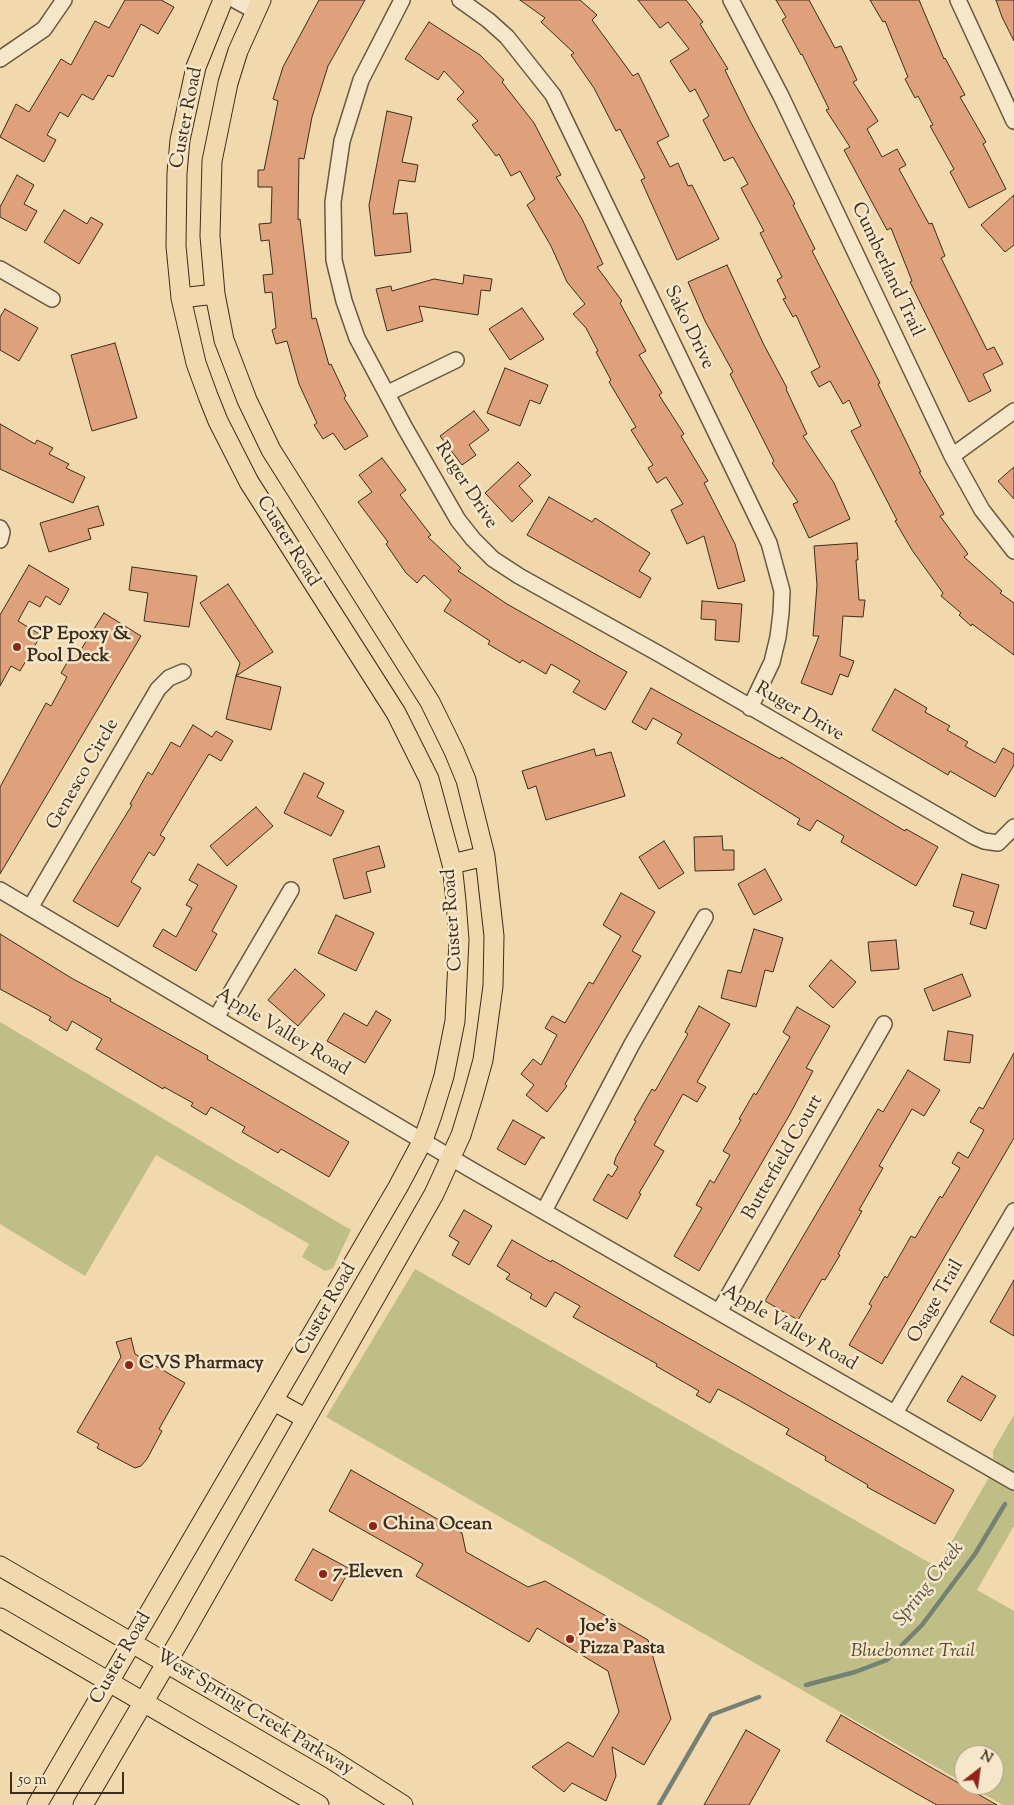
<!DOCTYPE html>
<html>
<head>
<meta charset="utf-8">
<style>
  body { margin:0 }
  #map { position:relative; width:1014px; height:1805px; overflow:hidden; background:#f1d9ad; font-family:"Sorts Mill Goudy",serif }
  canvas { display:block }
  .north { position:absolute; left:954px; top:1745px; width:50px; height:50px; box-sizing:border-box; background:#f6e6ca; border:1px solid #ac9c84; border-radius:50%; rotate:30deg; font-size:14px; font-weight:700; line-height:20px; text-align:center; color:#3c2d1c }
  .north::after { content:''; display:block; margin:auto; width:18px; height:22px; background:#8f2418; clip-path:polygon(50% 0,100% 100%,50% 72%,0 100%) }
  .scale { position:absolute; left:10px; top:1772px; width:114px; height:22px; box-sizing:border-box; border:2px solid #3c2d1c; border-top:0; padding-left:6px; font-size:15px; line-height:18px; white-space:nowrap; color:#3c2d1c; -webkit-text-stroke:4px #f6e6ca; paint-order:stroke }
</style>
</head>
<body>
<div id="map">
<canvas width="1014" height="1805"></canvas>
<div class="north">N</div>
<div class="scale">50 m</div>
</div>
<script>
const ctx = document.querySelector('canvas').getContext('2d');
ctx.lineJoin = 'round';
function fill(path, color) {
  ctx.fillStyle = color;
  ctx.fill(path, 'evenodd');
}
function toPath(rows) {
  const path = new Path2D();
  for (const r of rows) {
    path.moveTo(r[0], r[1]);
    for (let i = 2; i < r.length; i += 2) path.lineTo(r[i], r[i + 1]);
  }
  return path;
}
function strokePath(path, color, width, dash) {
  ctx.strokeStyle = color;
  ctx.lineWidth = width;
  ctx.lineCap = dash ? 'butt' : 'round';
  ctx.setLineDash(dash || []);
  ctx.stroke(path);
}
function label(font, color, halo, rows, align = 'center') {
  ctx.font = font + ' "Sorts Mill Goudy",serif';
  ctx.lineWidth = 5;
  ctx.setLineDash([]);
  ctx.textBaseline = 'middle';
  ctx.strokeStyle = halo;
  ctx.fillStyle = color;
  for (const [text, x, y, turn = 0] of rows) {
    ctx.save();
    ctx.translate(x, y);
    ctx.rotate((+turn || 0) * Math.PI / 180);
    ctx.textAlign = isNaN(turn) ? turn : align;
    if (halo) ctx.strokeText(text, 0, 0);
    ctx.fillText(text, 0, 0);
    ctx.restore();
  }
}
fill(toPath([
  [0,1022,351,1230,333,1268,325,1271,302,1257,309,1244,156,1155,85,1276,0,1224],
  [415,1269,937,1567,998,1462,993,1459,993,1451,1014,1415,1014,1526,977,1590,1014,1611,1014,1805,1003,1805,968,1785,994,1785,994,1755,964,1755,964,1783,326,1417]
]), '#bebe86');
strokePath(toPath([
  [806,1685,855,1672,887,1660,922,1625,975,1554,1005,1504],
  [659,1805,711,1715,759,1697]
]), '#768175', 4.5);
const building = toPath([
  [125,0,161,0,174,7,158,34,141,24,113,77,108,75,93,100,82,94,68,117,60,112,47,135,56,140,44,162,0,137,16,104,29,112,61,59,71,65,95,21,109,28,125,0],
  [319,0,365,0,328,66,312,117,304,159,299,158,298,220,300,219,312,319,316,318,329,365,331,364,346,396,344,398,368,436,345,450,333,433,323,439,314,425,317,423,299,384,287,341,276,344,272,330,276,328,272,292,265,293,263,275,273,274,269,240,261,241,259,224,271,223,272,187,258,187,258,170,264,170,278,101,273,99,283,67,319,0],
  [520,0,580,0,597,15,592,20,633,76,638,73,669,136,657,142,670,167,678,163,688,186,692,185,719,239,677,260,641,180,645,178,620,129,616,131,594,88,571,55,574,53,541,22,545,18,520,0],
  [638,0,686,0,703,22,700,24,728,69,725,70,749,119,795,204,793,205,815,249,812,251,880,383,878,384,921,472,919,472,944,514,940,516,968,554,964,557,1002,591,1000,593,1014,603,1014,655,972,624,971,626,959,615,961,613,941,596,943,593,912,550,895,521,897,520,851,431,861,426,849,400,843,404,830,381,819,387,811,372,820,367,796,315,793,317,783,299,786,298,777,280,782,277,760,233,764,231,741,188,748,184,733,157,724,161,703,120,709,116,695,89,690,92,670,61,689,49,668,22,660,28,638,0],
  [776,0,809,0,835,48,841,46,857,80,853,82,878,121,867,129,882,157,897,149,906,165,899,169,929,224,932,223,945,256,941,258,987,350,994,347,1003,364,983,374,991,391,969,402,910,282,912,281,891,228,887,230,844,150,850,147,826,110,829,109,802,54,801,55,782,20,786,17,776,0],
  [870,0,919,0,944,59,945,58,965,95,960,97,986,142,983,144,1006,189,969,208,950,172,954,169,930,126,933,125,918,96,915,98,905,79,908,77,885,21,883,22,870,0],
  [996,0,1014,0,1014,41,1002,17,996,0],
  [429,22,480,55,504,80,502,82,534,123,561,175,556,177,582,219,603,264,597,267,622,301,620,303,646,351,639,355,662,393,659,395,684,434,681,436,708,481,704,483,735,544,745,581,718,589,704,536,687,544,671,510,683,504,666,477,657,483,648,468,653,465,631,430,636,427,609,382,611,380,596,352,598,351,586,328,573,314,585,304,567,282,551,246,527,205,535,199,520,171,511,176,499,154,496,156,472,125,478,121,457,99,464,92,444,71,438,80,405,59,429,22],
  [387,111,412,117,402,162,418,165,415,182,399,180,393,214,407,213,411,252,375,256,369,205,387,111],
  [17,175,34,185,24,204,37,211,26,231,0,217,0,207,17,175],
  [1014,195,1014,245,1005,252,981,225,1014,195],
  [64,210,87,224,91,217,103,224,79,264,44,242,64,210],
  [727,265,764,345,787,388,786,389,807,434,803,436,834,483,850,519,809,538,793,504,798,502,772,463,774,461,730,374,733,372,705,321,688,282,727,265],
  [464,275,492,279,490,291,481,290,478,315,419,306,423,321,387,331,376,289,391,286,392,291,434,279,463,284,464,275],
  [522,308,544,339,510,360,489,329,522,308],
  [5,309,38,328,19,361,0,350,0,317,5,309],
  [115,343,137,418,92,431,71,355,115,343],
  [505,368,548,385,540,404,530,400,520,426,487,413,505,368],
  [474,411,489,430,469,445,476,455,462,465,440,436,474,411],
  [0,424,35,444,37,440,53,448,49,454,69,464,66,468,85,477,73,503,0,469,0,424],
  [382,458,406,490,400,495,431,535,428,537,461,568,458,571,507,604,627,672,605,710,573,692,580,681,551,664,546,674,522,660,520,663,488,644,490,641,444,611,451,600,424,575,417,583,406,573,386,544,388,542,358,502,372,492,359,475,382,458],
  [518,462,531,475,519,486,533,501,512,522,485,493,518,462],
  [1014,467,1014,499,998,481,1014,467],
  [549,497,592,522,595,518,650,553,639,571,651,578,640,598,527,535,549,497],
  [98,506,104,525,88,529,91,539,49,552,40,523,98,506],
  [857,543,858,560,856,560,859,600,865,600,863,617,843,616,840,656,854,661,848,677,840,674,832,695,801,683,819,636,813,636,817,585,814,546,857,543],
  [29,565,69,589,60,605,46,596,40,607,29,601,18,621,41,635,20,671,11,666,0,686,0,615,29,565],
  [132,567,197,576,189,627,144,621,148,593,129,590,132,567],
  [228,584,273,652,236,676,240,663,200,603,228,584],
  [702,601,742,604,739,642,715,640,716,620,701,619,702,601],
  [104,613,141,636,0,874,0,787,46,703,51,706,67,677,61,673,71,656,75,659,104,613],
  [236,676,281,687,271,730,226,719,236,676],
  [651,688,780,759,781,757,905,831,906,829,938,847,916,886,841,842,844,836,817,820,810,831,797,824,800,819,677,743,682,734,653,718,646,730,632,722,651,688],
  [895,689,927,708,925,712,950,726,947,730,968,742,965,746,995,763,1003,748,1014,754,1014,765,995,797,950,771,948,775,872,730,895,689],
  [193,725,212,737,216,731,233,741,221,761,209,754,193,780,160,835,165,838,154,856,149,852,131,882,141,888,118,927,73,901,132,805,130,804,148,772,152,775,171,742,180,747,193,725],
  [594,749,596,756,611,752,625,796,546,820,536,786,528,789,522,771,594,749],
  [304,773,324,783,317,797,344,811,331,836,284,813,304,773],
  [256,807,273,826,227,866,210,846,256,807],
  [722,836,723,850,734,850,734,870,695,871,694,837,722,836],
  [664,841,684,873,659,889,639,857,664,841],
  [379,846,385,867,366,872,371,892,344,899,333,859,379,846],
  [198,864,237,886,212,931,217,934,196,971,153,946,163,929,176,937,192,908,186,905,198,885,189,880,198,864],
  [765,869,782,900,754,915,738,884,765,869],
  [962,874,999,885,986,929,970,924,974,912,953,906,962,874],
  [621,893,655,912,632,951,641,956,565,1084,567,1086,547,1112,526,1095,534,1085,521,1074,533,1059,541,1065,557,1035,545,1028,552,1016,565,1023,589,982,593,984,621,936,603,925,621,893],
  [336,915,374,933,356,971,318,953,336,915],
  [754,929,783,938,773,972,765,970,756,1007,721,998,728,970,741,973,754,929],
  [0,934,73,979,111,999,110,1001,208,1056,207,1059,349,1142,329,1177,281,1149,278,1153,242,1132,245,1127,211,1107,206,1115,191,1106,193,1103,164,1087,163,1089,96,1049,102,1039,72,1021,67,1031,49,1020,51,1017,0,989,0,934],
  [896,940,899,969,871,971,868,942,896,940],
  [831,960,856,982,833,1008,809,986,831,960],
  [295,969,325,995,298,1026,268,1000,295,969],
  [962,974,971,996,933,1011,924,989,962,974],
  [699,1006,730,1024,697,1082,706,1087,697,1102,683,1094,654,1145,664,1151,639,1193,641,1194,627,1219,593,1200,608,1174,612,1177,618,1167,614,1164,616,1157,636,1121,634,1120,652,1089,655,1091,688,1034,685,1032,699,1006],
  [797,1007,830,1026,806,1068,813,1071,790,1114,699,1271,674,1256,702,1208,696,1205,710,1180,714,1183,730,1155,723,1151,741,1120,739,1119,754,1093,756,1095,790,1037,783,1032,797,1007],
  [376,1011,391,1020,365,1063,327,1041,344,1013,367,1026,376,1011],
  [948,1031,973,1035,970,1063,944,1060,948,1031],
  [1014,1053,1014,1138,882,1364,849,1345,872,1306,869,1304,885,1276,887,1278,911,1236,915,1238,940,1196,942,1198,960,1168,952,1163,958,1152,968,1158,984,1130,970,1122,979,1107,983,1109,1014,1053],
  [908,1070,940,1090,924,1116,912,1109,879,1166,883,1168,859,1210,862,1211,838,1254,840,1255,825,1280,822,1279,798,1320,765,1301,878,1109,883,1112,908,1070],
  [513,1120,545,1138,541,1138,525,1165,497,1149,513,1120],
  [464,1210,492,1226,469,1265,452,1255,459,1242,449,1236,464,1210],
  [512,1240,551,1262,552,1260,954,1490,935,1524,867,1487,868,1485,825,1460,826,1457,786,1434,789,1429,735,1398,718,1389,710,1403,696,1395,699,1391,656,1366,657,1364,573,1317,580,1306,555,1292,546,1307,530,1298,532,1294,506,1279,510,1274,497,1266,512,1240],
  [1014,1280,1014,1336,990,1322,1014,1280],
  [131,1338,135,1354,185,1383,159,1429,162,1431,147,1459,141,1466,135,1468,97,1448,99,1444,77,1432,121,1357,116,1342,131,1338],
  [962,1376,996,1396,981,1421,947,1401,962,1376],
  [351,1470,462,1533,466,1552,528,1587,545,1581,648,1640,671,1719,644,1765,612,1747,616,1776,606,1801,572,1783,564,1792,532,1767,568,1742,593,1757,619,1712,608,1671,537,1628,529,1642,416,1576,423,1564,329,1511,351,1470],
  [313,1549,350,1569,332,1601,295,1580,313,1549],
  [841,1715,927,1765,997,1805,937,1805,912,1791,826,1741,841,1715],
  [746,1730,780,1750,749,1805,704,1805,746,1730]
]);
fill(building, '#dea17b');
strokePath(building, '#3c2d1c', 1);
const minor = toPath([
  [235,0,255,11],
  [402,0,361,80,342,141,333,202,334,260,344,301,357,338,405,428,458,520,473,539,493,559,519,576,661,655,975,837,984,841,998,843,1014,827],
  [460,0,488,20,507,37,553,95,769,543,782,591,781,613,778,637,772,662,750,708],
  [731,0,781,96,952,456,982,510,1014,551],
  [958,0,1014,121],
  [0,59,44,29,64,0],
  [0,269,52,299],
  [388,393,456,360],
  [952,456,1014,411],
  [0,528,2,532,0,540],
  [0,890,470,1169,1014,1482],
  [30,908,158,689,169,678,183,672],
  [216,1018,291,890],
  [544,1211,632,1044,705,917],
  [719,1312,884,1024],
  [895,1413,1014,1211]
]);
const major = toPath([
  [181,298,215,294],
  [452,864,485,856],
  [274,1401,305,1418],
  [0,1566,331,1759,403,1805],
  [0,1618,319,1805],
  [37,1805,398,1187,423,1140,432,1115,444,1076,455,1021,459,940,456,901,452,864,429,779,396,713,249,482,218,421,208,396,196,363,181,298,176,246,177,173,180,140,196,67,223,0],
  [83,1805,184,1633,434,1194,461,1135,473,1096,483,1060,493,986,494,936,485,856,466,780,454,751,430,702,271,450,247,400,224,340,215,294,210,236,212,161,228,83,238,51,261,0]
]);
strokePath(minor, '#695840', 18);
strokePath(major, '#3c2d1c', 21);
strokePath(minor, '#f6e6ca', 15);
strokePath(major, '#f1d9ad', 19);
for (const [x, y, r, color] of [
  [17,647,5,"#8f2418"],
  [129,1365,5,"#8f2418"],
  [373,1526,5,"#8f2418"],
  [323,1574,5,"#8f2418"],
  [570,1639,5,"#8f2418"]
]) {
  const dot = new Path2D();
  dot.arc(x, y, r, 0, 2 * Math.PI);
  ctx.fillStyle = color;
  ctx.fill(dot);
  strokePath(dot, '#f6e6ca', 2);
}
label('19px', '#3c2d1c', '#f6e6ca', [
  ["Custer Road",188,118,-79],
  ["Cumberland Trail",886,270,65],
  ["Sako Drive",688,328,64],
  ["Ruger Drive",465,486,57],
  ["Custer Road",287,542,58],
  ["Ruger Drive",799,713,30],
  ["Genesco Circle",84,775,-60],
  ["Custer Road",454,920,-94],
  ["Apple Valley Road",282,1033,31],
  ["Butterfield Court",784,1158,-60],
  ["Osage Trail",937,1302,-60],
  ["Custer Road",327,1310,-60],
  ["Apple Valley Road",789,1329,30],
  ["Custer Road",122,1659,-60],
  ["West Spring Creek Parkway",254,1714,31]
]);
label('bold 19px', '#3c2d1c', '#f6e6ca', [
  ["CP Epoxy &",27,636],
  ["Pool Deck",27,658],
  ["CVS Pharmacy",139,1365],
  ["China Ocean",383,1526],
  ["7-Eleven",333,1574],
  ["Joe's",580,1628],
  ["Pizza Pasta",580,1650]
], 'left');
label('italic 19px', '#564a31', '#f6e6ca', [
  ["Bluebonnet Trail",913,1653]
]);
label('italic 20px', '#545041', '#f6e6ca', [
  ["Spring Creek",930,1585,-52]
]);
</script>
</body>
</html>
